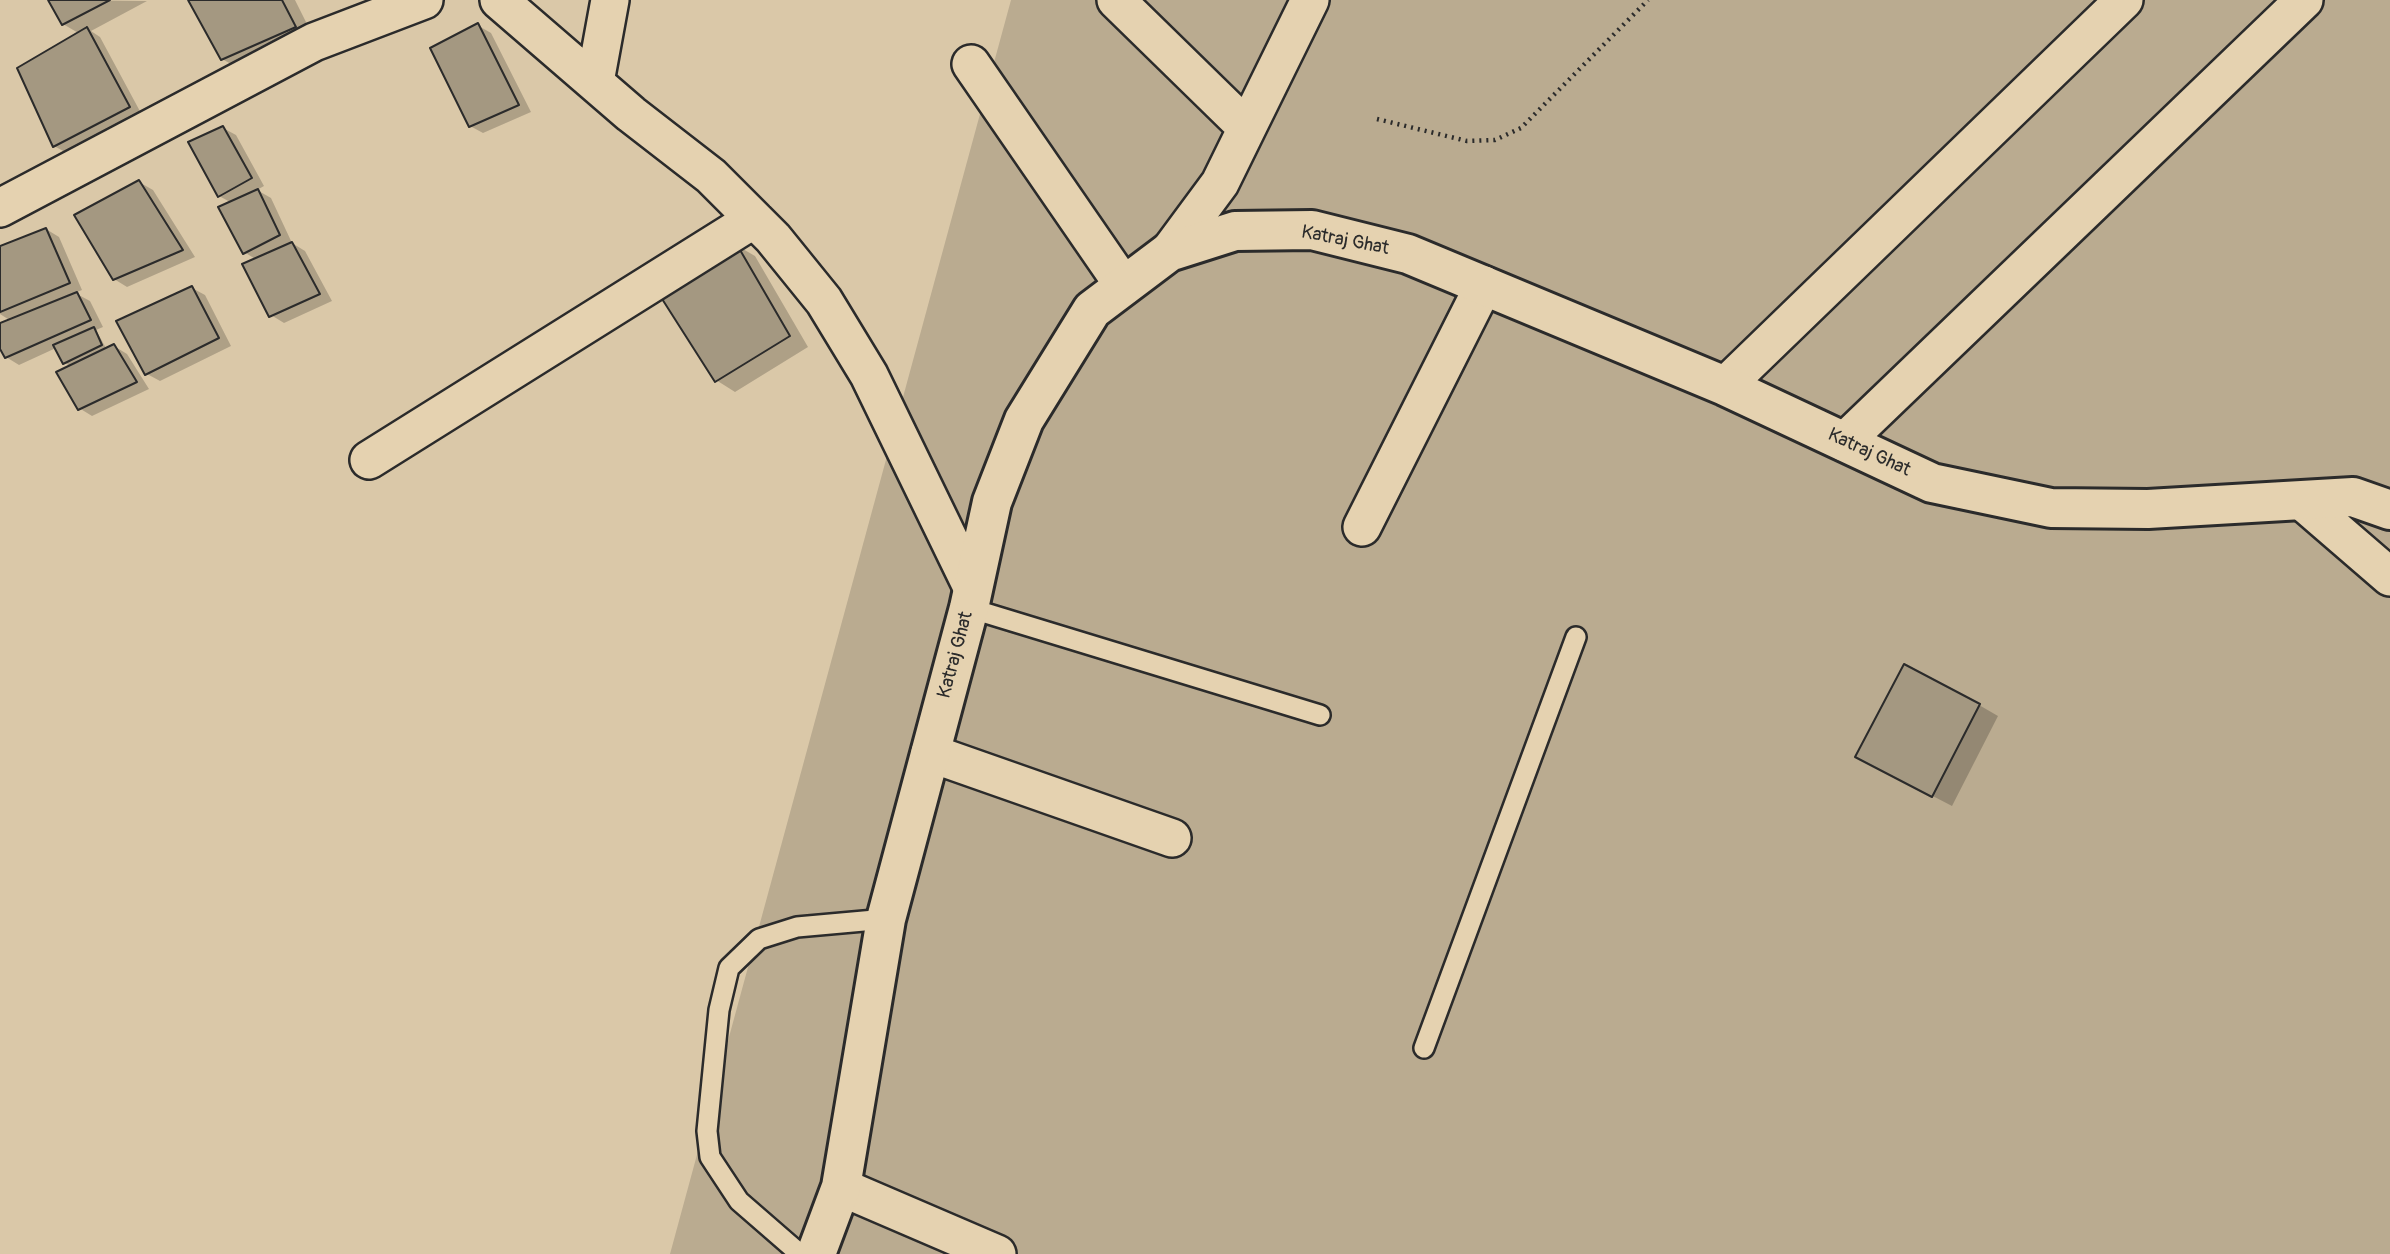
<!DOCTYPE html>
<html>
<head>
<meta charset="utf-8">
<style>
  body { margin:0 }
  canvas { display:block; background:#dac8a8 }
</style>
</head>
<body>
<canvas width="2390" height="1254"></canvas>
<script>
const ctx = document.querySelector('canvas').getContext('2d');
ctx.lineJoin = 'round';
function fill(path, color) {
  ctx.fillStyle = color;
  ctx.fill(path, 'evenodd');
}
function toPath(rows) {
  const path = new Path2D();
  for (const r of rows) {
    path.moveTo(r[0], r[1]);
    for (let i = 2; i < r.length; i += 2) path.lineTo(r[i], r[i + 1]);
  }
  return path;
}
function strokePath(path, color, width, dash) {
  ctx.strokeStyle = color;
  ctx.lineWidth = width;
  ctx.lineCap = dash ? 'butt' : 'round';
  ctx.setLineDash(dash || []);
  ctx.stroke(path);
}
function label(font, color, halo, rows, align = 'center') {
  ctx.font = font + ' Pangolin,sans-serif';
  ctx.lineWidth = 5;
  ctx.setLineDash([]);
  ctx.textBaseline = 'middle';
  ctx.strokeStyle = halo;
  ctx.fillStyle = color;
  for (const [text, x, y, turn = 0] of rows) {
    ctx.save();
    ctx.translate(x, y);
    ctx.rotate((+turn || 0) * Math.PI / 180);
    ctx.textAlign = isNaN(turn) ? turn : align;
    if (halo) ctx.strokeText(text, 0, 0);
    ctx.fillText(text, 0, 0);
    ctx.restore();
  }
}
fill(toPath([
  [1011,0,2390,0,2390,1254,670,1254]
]), '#baab90');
fill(toPath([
  [50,0,147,1,91,31,100,37,142,115,67,153,54,146,80,34,63,24],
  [190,0,295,0,314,38,242,70,222,59],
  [477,25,491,33,531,112,483,133,470,126],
  [223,128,236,135,264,186,257,190,271,198,292,243,305,251,332,301,284,323,271,315,257,260,244,252,232,203,219,196],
  [139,182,153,190,195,257,127,287,114,279],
  [46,229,59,237,82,290,75,293,90,301,103,327,96,330,107,350,114,346,127,354,149,389,92,416,79,408,71,367,64,362,56,348,19,365,6,357,0,345,0,325,11,321,0,314,0,248],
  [736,245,755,256,808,347,735,392,716,380],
  [192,288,205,295,231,346,160,381,147,374],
  [1979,705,1998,716,1952,806,1877,767]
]), '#0003');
const building = toPath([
  [48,0,110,0,62,25,48,0],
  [188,0,282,0,296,27,221,60,188,0],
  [478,23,519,105,469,127,430,48,478,23],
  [87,27,130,107,53,147,17,68,87,27],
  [223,126,252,178,218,197,188,142,223,126],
  [139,180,183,250,113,280,74,215,139,180],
  [258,189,280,235,243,254,218,207,258,189],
  [46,228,70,283,0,312,0,246,46,228],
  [292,242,320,294,269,317,242,264,292,242],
  [736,243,790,336,715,382,657,291,736,243],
  [192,286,219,338,145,375,116,321,192,286],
  [77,292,91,320,5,358,0,349,0,323,77,292],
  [94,327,102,345,63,364,53,345,94,327],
  [114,344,137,382,78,410,56,372,114,344],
  [1904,664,1980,704,1932,797,1855,757,1904,664]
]);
fill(building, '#a49881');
strokePath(building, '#2b2b2b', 2);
const lane = toPath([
  [969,608,1320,715],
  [1424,1048,1576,637],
  [800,1254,739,1201,710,1157,707,1131,719,1010,729,968,759,939,797,927,886,919]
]);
const street = toPath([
  [499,0,631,114,711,176,773,238,824,301,869,375,973,589],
  [1116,0,1247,128,1220,183,1169,252],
  [971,64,1124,286],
  [595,82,610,0],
  [1247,128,1310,0],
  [0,208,314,42,424,0],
  [1725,386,2124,0],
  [1844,442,2304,0],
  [369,460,754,219],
  [2302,501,2390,577],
  [1362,527,1484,285],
  [930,753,1172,838],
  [841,1187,997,1254]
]);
const highway = toPath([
  [816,1254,841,1187,886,919,969,608,992,502,1024,420,1092,310,1169,252,1235,231,1312,230,1408,254,1725,386,1932,483,2051,508,2148,509,2353,497,2390,510]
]);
strokePath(lane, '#2b2b2b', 24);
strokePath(street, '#2b2b2b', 42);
strokePath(highway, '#2b2b2b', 44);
strokePath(toPath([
  [1377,119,1467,141,1495,140,1521,128,1648,0]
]), '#2b2b2b', 4.5, [2, 5]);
strokePath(lane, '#e5d2b0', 19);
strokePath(street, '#e5d2b0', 37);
strokePath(highway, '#e5d2b0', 38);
label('19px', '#2b2b2b', '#e5d2b0', [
  ["Katraj Ghat",1345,241,11],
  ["Katraj Ghat",1869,453,25],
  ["Katraj Ghat",956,655,-75]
]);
</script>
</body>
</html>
